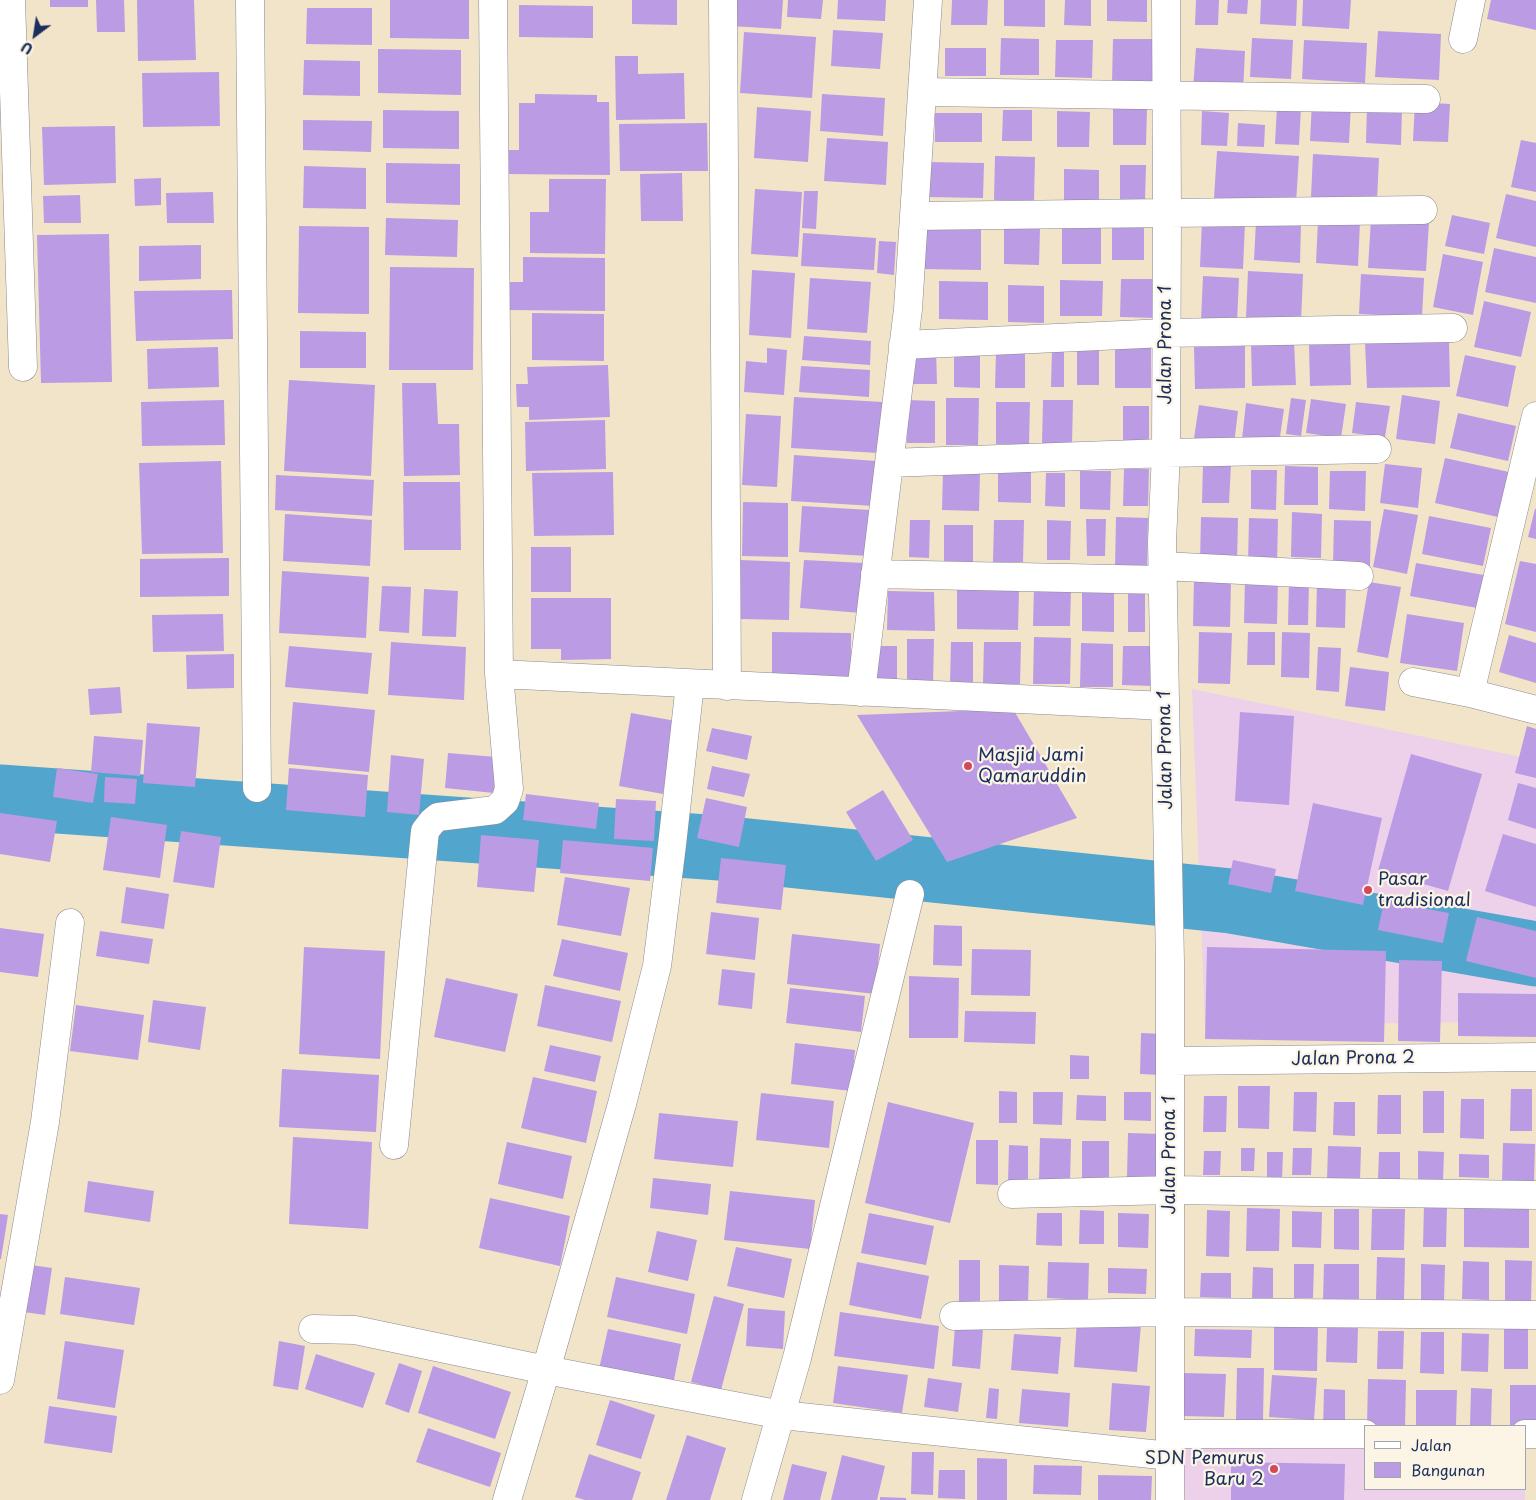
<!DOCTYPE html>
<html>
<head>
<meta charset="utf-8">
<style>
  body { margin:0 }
  #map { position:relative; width:1536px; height:1500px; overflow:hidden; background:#f2e4c8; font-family:"Playpen Sans",sans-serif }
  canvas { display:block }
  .legend { position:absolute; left:1364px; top:1425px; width:162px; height:65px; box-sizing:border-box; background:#fcf5e5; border:1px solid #a2a6af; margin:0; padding:6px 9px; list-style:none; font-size:15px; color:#1b2f5e }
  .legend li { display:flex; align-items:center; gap:10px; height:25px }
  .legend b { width:25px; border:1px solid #a2a6af }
  .north { position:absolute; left:10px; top:10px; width:50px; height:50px; -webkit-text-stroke:4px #fcf5e5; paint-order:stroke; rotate:211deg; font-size:14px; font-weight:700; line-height:20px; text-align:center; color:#1b2f5e }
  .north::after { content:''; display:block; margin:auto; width:18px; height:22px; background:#1b2f5e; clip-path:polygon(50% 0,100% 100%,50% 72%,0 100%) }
</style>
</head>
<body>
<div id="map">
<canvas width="1536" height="1500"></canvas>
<ul class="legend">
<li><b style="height:6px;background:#fff"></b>Jalan</li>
<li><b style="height:14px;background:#bb9be4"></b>Bangunan</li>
</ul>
<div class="north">U</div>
</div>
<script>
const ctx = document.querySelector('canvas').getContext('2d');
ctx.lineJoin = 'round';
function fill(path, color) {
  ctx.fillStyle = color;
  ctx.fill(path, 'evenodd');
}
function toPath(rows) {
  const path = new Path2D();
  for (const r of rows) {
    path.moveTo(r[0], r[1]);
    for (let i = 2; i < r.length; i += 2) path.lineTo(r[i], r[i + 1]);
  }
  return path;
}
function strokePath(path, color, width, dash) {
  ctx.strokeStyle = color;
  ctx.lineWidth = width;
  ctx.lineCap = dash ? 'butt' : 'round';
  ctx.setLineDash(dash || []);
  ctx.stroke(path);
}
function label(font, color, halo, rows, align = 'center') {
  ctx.font = font + ' "Playpen Sans",sans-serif';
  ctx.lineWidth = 4.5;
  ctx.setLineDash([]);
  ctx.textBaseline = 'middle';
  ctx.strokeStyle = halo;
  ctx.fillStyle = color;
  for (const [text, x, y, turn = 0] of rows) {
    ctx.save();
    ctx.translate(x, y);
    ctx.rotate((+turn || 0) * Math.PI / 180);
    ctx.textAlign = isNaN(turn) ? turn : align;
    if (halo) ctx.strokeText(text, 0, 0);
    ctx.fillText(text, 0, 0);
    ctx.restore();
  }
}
fill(toPath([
  [1192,689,1536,760,1536,1021,1205,1026],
  [1183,1443,1365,1446,1365,1489,1525,1489,1525,1449,1525,1500,1185,1500]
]), '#edd0e9');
strokePath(toPath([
  [0,797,720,848,1231,901,1536,954]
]), '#52a5cd', 65);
fill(toPath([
  [50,0,88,0,88,7,50,7],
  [96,0,124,0,125,32,97,32],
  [137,0,194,0,196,60,138,61],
  [390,0,469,0,469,39,390,38],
  [632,0,677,0,677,25,632,24],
  [732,0,783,0,781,29,730,26],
  [788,0,823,0,821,19,787,17],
  [838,0,886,0,885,21,837,19],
  [952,0,988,0,987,25,951,25],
  [1004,0,1045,0,1045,27,1004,26],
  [1065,0,1091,0,1091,26,1064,25],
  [1107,0,1147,0,1147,22,1107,21],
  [1196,0,1219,0,1218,25,1195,25],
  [1228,0,1248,0,1247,14,1227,13],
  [1261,0,1297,0,1296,26,1260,24],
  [1303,0,1351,0,1349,29,1302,26],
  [1491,0,1536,0,1536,30,1487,19],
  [519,5,593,6,593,38,519,37],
  [307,8,372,8,372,45,306,44],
  [833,30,883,33,880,69,831,66],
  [1378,31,1441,34,1439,80,1375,77],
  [744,32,816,37,812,98,740,93],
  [1001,38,1039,39,1039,75,1000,75],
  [1252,38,1293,40,1291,79,1250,77],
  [1113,39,1157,39,1157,85,1112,84],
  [1056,40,1093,40,1092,78,1055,77],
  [1304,40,1367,43,1365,83,1302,79],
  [945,48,986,48,986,76,945,76],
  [1196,48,1245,51,1243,92,1193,89],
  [378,49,461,50,461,95,378,93],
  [615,56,638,56,638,74,684,73,685,119,616,120],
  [304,60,360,61,360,96,303,95],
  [219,72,220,126,143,127,142,73],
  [535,94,597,95,597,102,609,102,610,175,504,174,504,150,519,150,519,103,535,103],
  [822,94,885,98,883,136,820,131],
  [1312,101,1351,103,1349,143,1310,141],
  [1415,102,1450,104,1448,142,1413,141],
  [1277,106,1301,107,1299,145,1275,144],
  [1367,106,1402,108,1401,145,1366,143],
  [757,107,811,111,808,162,754,158],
  [1113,107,1147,108,1146,145,1113,145],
  [383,110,459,111,459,149,383,148],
  [1003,110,1032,110,1032,141,1002,141],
  [1057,111,1090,112,1089,147,1057,147],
  [1202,111,1229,113,1227,146,1201,145],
  [935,113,982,113,982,142,935,142],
  [303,120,372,121,371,152,303,150],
  [707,123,708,171,620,171,619,124],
  [1238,123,1265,125,1264,147,1237,146],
  [115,126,116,183,44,185,42,127],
  [827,138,888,142,886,185,824,181],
  [1521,140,1536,143,1536,192,1511,187],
  [1217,151,1299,156,1296,203,1214,198],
  [1313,154,1379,158,1377,201,1311,197],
  [995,156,1035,157,1034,201,994,200],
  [927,162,984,163,983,198,927,197],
  [386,163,460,164,460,205,386,203],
  [1120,165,1146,165,1145,200,1120,200],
  [304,166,366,168,366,209,303,208],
  [1064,169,1099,170,1099,201,1064,201],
  [682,173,683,221,641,221,640,174],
  [161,178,161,205,135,206,134,179],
  [549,179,606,179,605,254,530,253,530,212,549,212],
  [755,189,802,192,798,257,751,254],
  [804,191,818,191,816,229,802,228],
  [213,192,214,223,167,223,166,193],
  [1506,194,1536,201,1536,247,1496,238],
  [80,195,81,223,44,223,43,196],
  [1452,215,1490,223,1484,254,1445,246],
  [386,218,458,220,457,257,385,255],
  [1371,219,1429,222,1426,271,1368,268],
  [1318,220,1360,222,1358,266,1316,263],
  [1202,221,1245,223,1243,269,1200,267],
  [1256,221,1301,223,1300,263,1254,260],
  [921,224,981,225,981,270,921,269],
  [299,226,369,227,369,314,298,313],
  [1062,227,1101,227,1101,264,1062,264],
  [1112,228,1144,228,1144,260,1112,260],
  [1004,229,1040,229,1039,265,1004,264],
  [803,233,876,238,874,270,801,266],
  [109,234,112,382,41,383,37,235],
  [879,241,896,242,894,275,877,273],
  [201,245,201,279,139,281,139,246],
  [1494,248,1536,257,1536,303,1485,292],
  [1443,254,1483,262,1473,315,1433,307],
  [523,257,605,258,605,311,507,310,507,282,523,282],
  [390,267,474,268,473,370,389,370],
  [752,270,795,273,791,338,749,335],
  [1248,271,1303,274,1301,322,1246,318],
  [1361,274,1424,278,1422,317,1359,314],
  [1203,276,1239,278,1237,323,1201,321],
  [810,278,871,282,867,333,807,329],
  [1121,279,1156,279,1156,318,1120,317],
  [1060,280,1103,281,1102,316,1060,316],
  [939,281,988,282,988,320,939,319],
  [1008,285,1044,286,1044,323,1008,322],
  [232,290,233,339,136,341,134,291],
  [1484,301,1531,312,1521,357,1474,347],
  [532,313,604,314,604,361,532,360],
  [300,331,366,332,366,368,300,368],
  [804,336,871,341,870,365,802,360],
  [1449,340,1450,387,1367,388,1365,342],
  [1294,341,1296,385,1252,386,1251,342],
  [1350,344,1351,385,1310,386,1309,345],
  [1115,345,1151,346,1151,388,1115,388],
  [1245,346,1245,388,1195,389,1194,347],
  [218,347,219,387,148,389,147,349],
  [767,348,787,350,784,395,744,392,746,361,767,363],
  [912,349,936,349,937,384,912,384],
  [1052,349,1064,349,1064,387,1051,387],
  [1077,349,1099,349,1099,385,1077,385],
  [954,350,980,350,980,388,954,387],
  [996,352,1025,353,1025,388,995,388],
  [1465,355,1516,366,1508,407,1456,396],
  [608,365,610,417,529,420,529,407,517,407,516,384,528,384,527,367],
  [801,366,870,370,869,397,799,392],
  [289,380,375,385,371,476,284,471],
  [402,383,436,383,438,424,459,424,460,475,404,476],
  [1402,395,1440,401,1435,444,1396,439],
  [794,397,883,402,879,453,791,448],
  [946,398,979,398,978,445,946,445],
  [1291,398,1306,400,1301,436,1286,434],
  [1311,399,1346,404,1341,438,1306,433],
  [224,400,225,445,142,446,141,402],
  [908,400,935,401,935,443,907,443],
  [1043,400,1073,400,1072,444,1042,444],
  [996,402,1030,402,1029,445,996,444],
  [1356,402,1390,406,1385,437,1352,433],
  [1246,403,1284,409,1279,444,1242,439],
  [1199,405,1238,411,1234,444,1194,438],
  [1123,406,1149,406,1149,447,1123,446],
  [1458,413,1516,426,1508,461,1450,448],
  [746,414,781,416,777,487,742,485],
  [605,420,606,469,526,471,525,422],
  [794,455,876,461,874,506,791,501],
  [1445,458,1509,472,1498,517,1435,503],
  [221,461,223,553,142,554,139,463],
  [1203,464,1231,464,1229,503,1202,503],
  [1385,464,1422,468,1418,508,1380,503],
  [1285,466,1318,467,1318,505,1284,505],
  [998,467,1031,468,1031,503,998,502],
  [1124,469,1149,469,1148,506,1123,506],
  [1251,470,1277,470,1276,510,1251,509],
  [1080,471,1111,471,1110,510,1080,509],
  [1330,471,1366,471,1365,511,1329,509],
  [613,472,614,535,534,536,532,473],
  [943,472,980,473,979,511,942,510],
  [1046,473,1065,473,1065,507,1045,506],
  [276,475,374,480,372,516,275,510],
  [403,482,460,482,461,550,404,550],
  [743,502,788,503,788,557,742,556],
  [802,506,870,510,868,556,799,552],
  [1384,509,1418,515,1407,574,1373,567],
  [1535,509,1536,509,1536,539,1528,537],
  [1292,512,1322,514,1321,558,1291,557],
  [285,514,372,520,370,566,283,561],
  [1429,516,1491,528,1483,566,1422,554],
  [1116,517,1148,518,1147,570,1115,569],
  [1201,517,1238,518,1237,563,1200,562],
  [1249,518,1278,519,1277,564,1248,564],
  [1086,519,1106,519,1105,556,1087,556],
  [910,520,930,520,929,558,909,557],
  [994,520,1024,520,1023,562,993,562],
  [1047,520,1071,521,1070,560,1047,560],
  [1334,520,1371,521,1370,567,1333,566],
  [944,525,973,525,973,564,944,564],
  [531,547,571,547,571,592,531,592],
  [229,558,229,596,140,597,140,559],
  [740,560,790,562,789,620,740,619],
  [804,560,864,563,861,613,800,608],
  [1520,561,1536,564,1536,632,1505,624],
  [1416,563,1489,576,1483,609,1410,596],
  [282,571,369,577,366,638,279,633],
  [1245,578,1278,579,1277,624,1244,623],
  [1194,579,1231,579,1230,627,1193,626],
  [1289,581,1309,582,1308,625,1288,625],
  [1317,582,1346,583,1345,628,1316,627],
  [1369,582,1401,587,1388,658,1357,652],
  [1082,583,1114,584,1114,632,1082,631],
  [382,586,411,587,409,633,379,631],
  [1034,588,1071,588,1070,626,1033,626],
  [424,589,458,591,456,637,422,636],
  [957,589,1019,590,1018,630,957,629],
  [1128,590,1145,591,1145,632,1128,632],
  [888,591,934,592,935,631,887,630],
  [531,598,611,598,611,659,561,660,561,649,531,649],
  [223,614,224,651,153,652,152,615],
  [1407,614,1464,623,1457,671,1400,663],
  [772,632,851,633,851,679,772,678],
  [1199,632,1232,633,1230,684,1198,683],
  [1248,632,1275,632,1275,665,1247,665],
  [1282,632,1310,633,1309,678,1281,677],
  [1509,635,1536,643,1536,683,1499,672],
  [1034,637,1071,638,1070,684,1033,684],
  [907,639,934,639,933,685,907,684],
  [391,642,466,647,464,700,388,695],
  [951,642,973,642,973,685,950,684],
  [984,642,1021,642,1020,684,983,684],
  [1081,643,1113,644,1113,687,1080,687],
  [289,646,372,653,368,694,285,687],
  [877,646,897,646,897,681,877,680],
  [1123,646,1154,646,1154,686,1122,685],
  [1318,647,1341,648,1339,692,1316,690],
  [234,654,234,688,187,689,186,655],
  [1350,667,1389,672,1385,711,1345,706],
  [120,687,122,713,90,715,88,689],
  [293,702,375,710,369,772,288,764],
  [1013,709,1077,818,947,862,857,715],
  [1240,712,1294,716,1289,805,1235,801],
  [631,713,676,721,663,794,619,786],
  [147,723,200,727,195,787,143,783],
  [1527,726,1536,729,1536,778,1515,773],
  [712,728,752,736,747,760,706,751],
  [94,736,143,740,140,776,91,772],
  [448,753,496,757,494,793,445,788],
  [1411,754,1482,774,1448,891,1378,871],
  [391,755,424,759,419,815,387,812],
  [712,766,750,774,744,797,707,789],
  [57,768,98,774,93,803,53,797],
  [289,768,368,775,365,817,286,810],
  [105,777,137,779,135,804,104,802],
  [1518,783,1536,788,1536,829,1508,820],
  [883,790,913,840,876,861,846,812],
  [526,794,599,803,596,829,523,820],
  [706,798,747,807,739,847,697,838],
  [616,799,656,801,654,841,614,839],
  [1313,803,1382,818,1363,905,1295,891],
  [0,813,57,821,50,862,0,854],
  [111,817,167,825,160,878,103,870],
  [181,831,221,837,214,888,173,882],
  [1503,834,1536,844,1536,907,1485,891],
  [481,835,539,840,534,892,477,887],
  [563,840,653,848,650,881,560,873],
  [721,858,786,865,781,910,716,903],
  [1233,860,1276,869,1271,893,1228,884],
  [565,877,630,888,621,936,557,925],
  [126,887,169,894,164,929,121,923],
  [1384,901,1449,913,1443,943,1378,930],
  [711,912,759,918,755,960,706,954],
  [1477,917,1536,931,1536,978,1466,961],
  [934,925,962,926,962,966,933,965],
  [0,928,44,934,38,977,0,972],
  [100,931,153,939,149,964,96,956],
  [792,934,880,944,875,994,787,984],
  [562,939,628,953,620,991,553,976],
  [304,947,385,951,380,1059,299,1054],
  [1207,947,1386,951,1384,1042,1205,1039],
  [972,949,1031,950,1030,996,971,995],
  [1399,960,1442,961,1440,1042,1398,1041],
  [722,969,755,973,752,1009,718,1005],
  [909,976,959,978,958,1038,909,1038],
  [446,978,518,994,505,1052,434,1037],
  [545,985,621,1001,612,1042,537,1026],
  [790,988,865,996,861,1032,786,1023],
  [1458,993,1536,994,1536,1037,1458,1036],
  [153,1000,206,1007,200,1050,148,1042],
  [76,1005,144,1015,138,1060,70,1051],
  [965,1011,1036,1012,1035,1044,964,1042],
  [1141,1033,1163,1034,1162,1075,1140,1074],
  [795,1043,855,1050,851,1091,791,1084],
  [550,1045,601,1056,595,1082,544,1071],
  [1070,1055,1089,1056,1089,1079,1070,1079],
  [282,1069,379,1075,376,1132,279,1127],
  [533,1077,597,1091,586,1143,521,1128],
  [1238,1086,1270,1086,1269,1129,1238,1128],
  [1511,1089,1532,1089,1532,1131,1510,1131],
  [999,1091,1017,1092,1017,1123,999,1123],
  [1423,1091,1444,1091,1444,1133,1423,1133],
  [1033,1092,1063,1092,1062,1125,1033,1124],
  [1124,1092,1151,1092,1151,1121,1124,1120],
  [1294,1092,1317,1092,1316,1132,1293,1131],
  [761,1093,834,1101,829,1148,756,1140],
  [1077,1095,1106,1096,1106,1121,1076,1120],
  [1378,1095,1401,1095,1401,1134,1377,1134],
  [1204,1096,1227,1096,1226,1132,1203,1132],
  [1461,1099,1484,1099,1484,1139,1460,1138],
  [888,1102,974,1123,950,1223,865,1203],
  [1334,1102,1355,1102,1355,1136,1333,1135],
  [659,1113,738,1121,733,1167,654,1159],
  [1128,1133,1162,1134,1161,1177,1127,1177],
  [293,1137,372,1142,368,1229,289,1224],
  [1040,1138,1071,1139,1070,1183,1039,1182],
  [976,1140,998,1140,998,1185,976,1184],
  [1082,1141,1109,1141,1109,1180,1082,1179],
  [507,1142,572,1156,563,1199,498,1184],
  [1503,1143,1535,1144,1534,1184,1502,1183],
  [1009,1145,1028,1146,1028,1183,1008,1183],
  [1328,1146,1361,1147,1360,1182,1327,1181],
  [1241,1148,1255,1148,1254,1171,1241,1171],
  [1293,1148,1312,1148,1311,1175,1292,1175],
  [1204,1151,1221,1151,1220,1175,1203,1175],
  [1418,1151,1444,1152,1443,1182,1418,1181],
  [1267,1152,1283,1152,1282,1181,1267,1181],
  [1379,1152,1400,1152,1400,1181,1378,1180],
  [1459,1154,1489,1155,1489,1178,1459,1177],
  [653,1178,711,1184,708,1215,650,1208],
  [88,1181,154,1191,150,1222,84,1212],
  [730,1191,815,1200,810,1249,724,1240],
  [490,1198,570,1216,560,1266,479,1248],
  [1424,1204,1447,1204,1446,1247,1423,1247],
  [1464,1204,1529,1206,1529,1248,1464,1247],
  [1247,1208,1280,1209,1279,1251,1246,1251],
  [1334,1209,1359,1209,1359,1250,1334,1249],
  [1372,1209,1405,1209,1404,1250,1371,1250],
  [1080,1210,1104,1211,1104,1244,1079,1244],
  [1207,1210,1230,1211,1229,1257,1206,1256],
  [1292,1211,1322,1212,1321,1248,1292,1247],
  [869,1213,934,1226,926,1265,861,1253],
  [1037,1213,1062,1213,1062,1246,1036,1245],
  [1118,1213,1149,1214,1148,1248,1118,1247],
  [0,1214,8,1215,1,1259,0,1259],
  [657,1231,697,1240,688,1281,648,1272],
  [736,1247,792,1259,784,1298,727,1286],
  [1377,1257,1405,1258,1404,1301,1376,1300],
  [959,1260,980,1260,980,1302,959,1302],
  [1505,1260,1532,1261,1531,1303,1505,1303],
  [1463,1261,1489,1262,1489,1300,1462,1299],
  [857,1262,929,1276,921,1319,849,1305],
  [1048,1262,1089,1263,1088,1300,1047,1298],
  [1294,1264,1314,1264,1313,1298,1294,1298],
  [1324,1264,1359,1264,1359,1302,1323,1301],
  [1421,1264,1445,1265,1444,1302,1421,1301],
  [31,1265,52,1268,45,1315,24,1312],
  [999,1265,1029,1266,1028,1304,999,1303],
  [1253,1267,1273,1268,1273,1298,1252,1298],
  [1108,1268,1147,1269,1146,1294,1108,1293],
  [1201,1273,1231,1273,1231,1298,1200,1297],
  [65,1277,140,1288,134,1325,60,1314],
  [616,1277,695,1294,687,1334,607,1317],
  [714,1296,744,1304,721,1390,691,1382],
  [748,1308,785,1311,783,1349,746,1346],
  [840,1312,939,1326,934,1369,834,1356],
  [1077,1319,1141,1324,1137,1372,1074,1367],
  [1274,1324,1318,1325,1317,1371,1274,1370],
  [955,1326,983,1329,980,1369,952,1366],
  [1327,1327,1358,1328,1357,1363,1326,1362],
  [1504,1328,1528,1329,1528,1369,1504,1369],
  [608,1329,681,1344,673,1385,599,1369],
  [1195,1329,1252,1330,1251,1358,1194,1356],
  [1378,1331,1404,1331,1403,1369,1377,1369],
  [1421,1332,1444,1332,1444,1374,1420,1373],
  [1462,1333,1489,1334,1488,1372,1461,1371],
  [1014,1334,1061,1337,1058,1374,1011,1370],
  [65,1341,124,1350,115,1408,57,1399],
  [279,1341,305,1346,298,1390,273,1386],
  [316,1354,375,1373,363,1408,305,1389],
  [399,1363,422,1371,409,1413,385,1404],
  [433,1366,511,1392,495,1439,418,1413],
  [838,1366,908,1375,902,1413,833,1403],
  [1237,1368,1264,1368,1263,1421,1236,1420],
  [1182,1373,1226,1374,1224,1417,1182,1416],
  [1272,1375,1317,1378,1314,1420,1269,1417],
  [928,1378,962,1383,958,1412,924,1407],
  [1368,1379,1406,1380,1405,1426,1367,1426],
  [1112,1383,1150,1386,1146,1432,1109,1430],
  [1510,1385,1536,1385,1536,1425,1510,1425],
  [989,1388,999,1389,997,1419,986,1418],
  [1471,1388,1492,1389,1491,1425,1470,1425],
  [1022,1389,1070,1393,1068,1427,1019,1423],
  [1324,1389,1345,1390,1345,1430,1323,1430],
  [1416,1390,1457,1390,1456,1426,1416,1426],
  [610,1400,655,1415,641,1459,596,1445],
  [49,1406,117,1416,112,1453,44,1443],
  [428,1428,501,1453,490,1487,416,1462],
  [687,1435,726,1448,710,1500,666,1500],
  [912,1452,934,1452,933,1495,911,1494],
  [589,1454,641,1472,632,1500,585,1500,575,1497],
  [842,1455,885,1466,877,1500,831,1500],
  [977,1458,1007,1459,1007,1500,977,1500],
  [1231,1462,1345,1464,1344,1500,1231,1500],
  [792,1464,827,1472,820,1500,783,1500],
  [1034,1465,1082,1466,1081,1495,1033,1494],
  [939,1470,965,1470,965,1499,938,1498],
  [1098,1475,1152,1476,1151,1500,1098,1500],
  [880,1497,906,1498,906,1500,880,1500]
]), '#bb9be4');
const minor = toPath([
  [11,0,23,367],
  [250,0,257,788],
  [723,0,727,686],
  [1166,0,1167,213,1166,453,1162,542,1170,963,1170,1500],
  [1463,39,1471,0],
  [922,92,1426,99],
  [914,216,1423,210],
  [903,345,1166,333,1453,328],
  [889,463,1166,453,1377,449],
  [1163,566,1359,576],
  [875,574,1163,580],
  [499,674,1165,706],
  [1413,682,1470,693,1536,710],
  [861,692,908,309,928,0],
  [1470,693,1536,416],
  [1170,1061,1536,1057],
  [394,1145,425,831,432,822,438,817,495,810,505,801,509,789,499,674,493,0],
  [1012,1194,1170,1190,1536,1195],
  [954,1316,1170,1312,1536,1315],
  [313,1329,355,1330,546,1370,782,1415,1170,1456],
  [0,1380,45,1122,70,923],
  [1170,1434,1365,1434],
  [1525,1434,1536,1434],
  [507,1500,546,1370,622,1104,657,966,672,845,690,684],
  [756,1500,797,1358,910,894]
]);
strokePath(minor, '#868a93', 29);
strokePath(minor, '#fff', 28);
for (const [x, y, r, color] of [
  [968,766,5,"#d1495b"],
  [1368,890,5,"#d1495b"],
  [1274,1469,5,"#d1495b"]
]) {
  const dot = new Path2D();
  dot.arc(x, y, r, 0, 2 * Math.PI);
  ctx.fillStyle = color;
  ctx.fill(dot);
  strokePath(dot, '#fcf5e5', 2);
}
label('18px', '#1b2f5e', '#fcf5e5', [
  ["Jalan Prona 1",1166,345,-90],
  ["Jalan Prona 1",1166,750,-91],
  ["Jalan Prona 2",1353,1059,-1],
  ["Jalan Prona 1",1170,1155,-90]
]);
label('18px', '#1b2f5e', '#fcf5e5', [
  ["Masjid Jami",978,756],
  ["Qamaruddin",978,777],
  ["Pasar",1378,880],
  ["tradisional",1378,901],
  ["SDN Pemurus",1264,1459,"right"],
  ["Baru 2",1264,1480,"right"]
], 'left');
</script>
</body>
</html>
